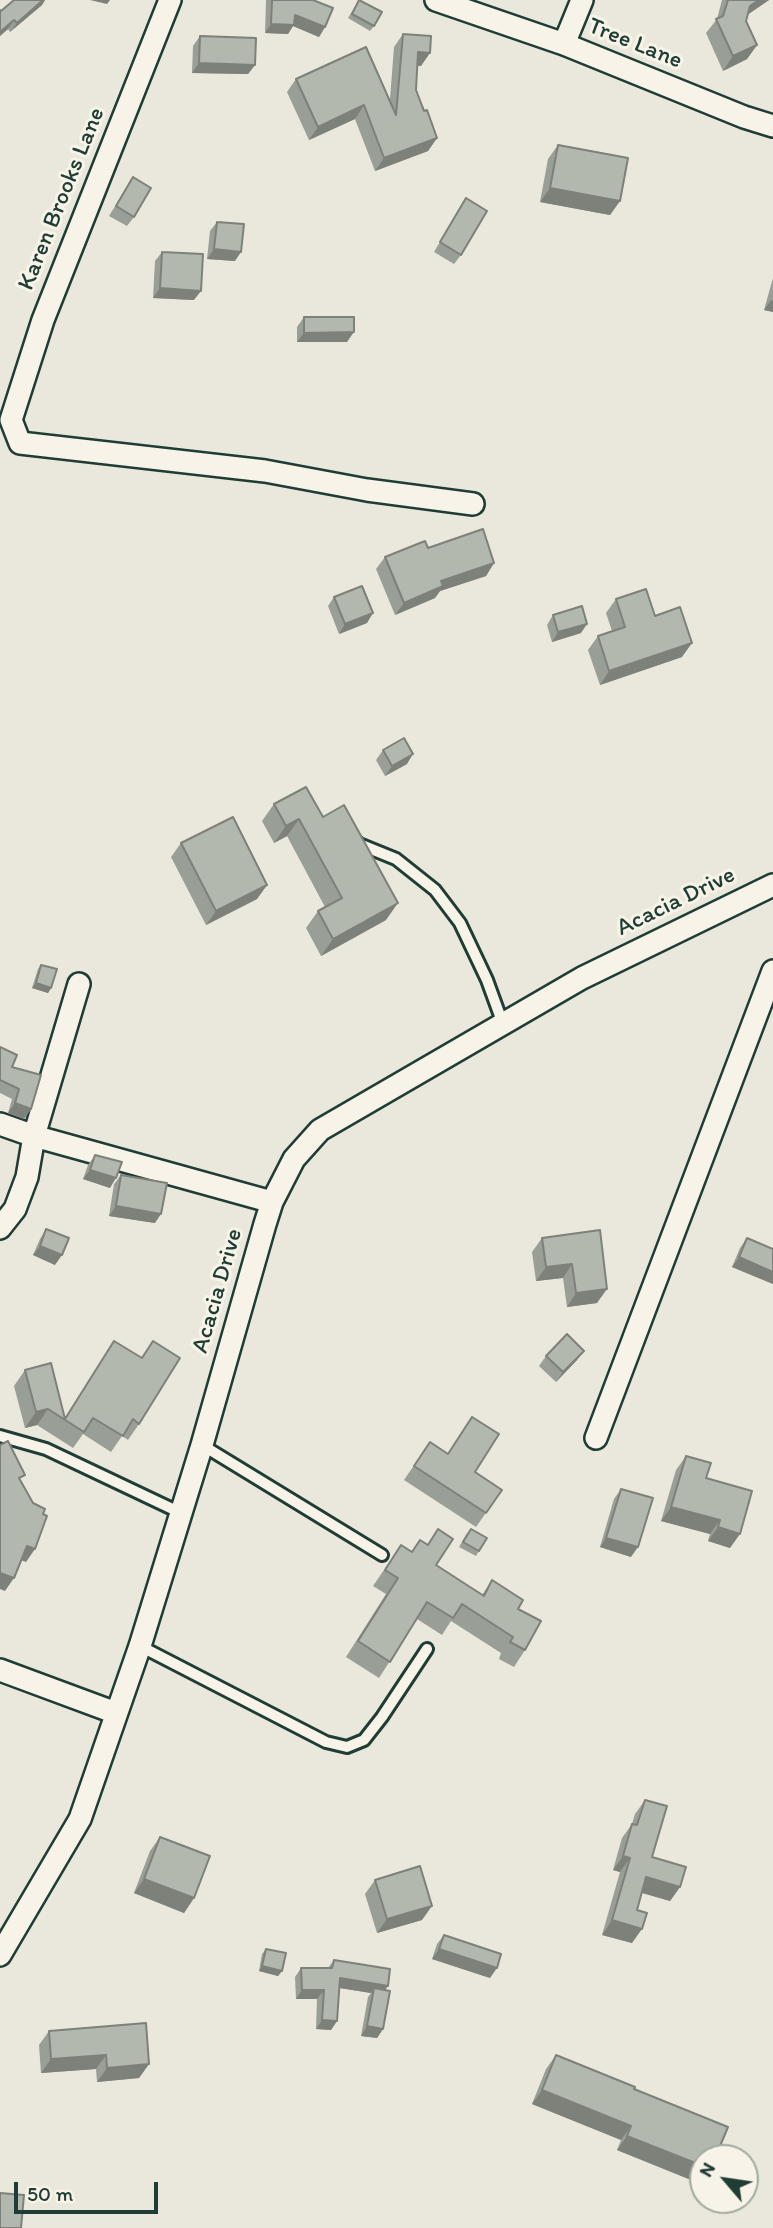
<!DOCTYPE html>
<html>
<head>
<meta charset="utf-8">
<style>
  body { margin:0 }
  #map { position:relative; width:773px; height:2228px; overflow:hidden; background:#eae8dd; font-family:Itim,sans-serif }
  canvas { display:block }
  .north { position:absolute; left:689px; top:2144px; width:70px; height:70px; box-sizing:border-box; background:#f7f3e8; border:2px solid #a1aaa0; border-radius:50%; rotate:299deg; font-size:19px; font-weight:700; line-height:28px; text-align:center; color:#1f3d34 }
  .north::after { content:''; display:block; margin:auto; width:24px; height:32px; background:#1f3d34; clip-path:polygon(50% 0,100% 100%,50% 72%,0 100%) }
  .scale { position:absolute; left:14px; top:2182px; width:144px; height:32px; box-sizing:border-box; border:4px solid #1f3d34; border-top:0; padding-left:9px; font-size:21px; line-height:24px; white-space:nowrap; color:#1f3d34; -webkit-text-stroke:5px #f7f3e8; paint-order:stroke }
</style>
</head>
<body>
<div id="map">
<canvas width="773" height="2228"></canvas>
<div class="north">N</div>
<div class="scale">50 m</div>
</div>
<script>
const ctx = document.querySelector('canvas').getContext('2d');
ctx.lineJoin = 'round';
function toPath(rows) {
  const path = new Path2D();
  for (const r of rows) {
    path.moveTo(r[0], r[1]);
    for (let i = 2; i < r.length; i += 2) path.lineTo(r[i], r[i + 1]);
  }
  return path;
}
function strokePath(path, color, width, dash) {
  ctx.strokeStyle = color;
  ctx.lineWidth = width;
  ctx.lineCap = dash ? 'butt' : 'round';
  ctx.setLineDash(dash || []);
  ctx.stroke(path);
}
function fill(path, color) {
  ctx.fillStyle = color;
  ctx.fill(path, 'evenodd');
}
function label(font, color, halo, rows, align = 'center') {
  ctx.font = font + ' Itim,sans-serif';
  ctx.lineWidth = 6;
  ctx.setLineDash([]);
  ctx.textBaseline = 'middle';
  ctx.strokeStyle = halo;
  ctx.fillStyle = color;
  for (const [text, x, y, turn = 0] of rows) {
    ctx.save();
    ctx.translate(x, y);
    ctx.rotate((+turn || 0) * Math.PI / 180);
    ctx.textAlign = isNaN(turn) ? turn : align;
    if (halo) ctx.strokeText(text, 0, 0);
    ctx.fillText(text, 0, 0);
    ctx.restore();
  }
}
const service = toPath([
  [356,841,359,844,396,859,435,890,460,923,487,980,503,1024],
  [0,1436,46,1449,181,1513],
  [202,1445,382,1555],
  [140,1646,326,1742,347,1747,364,1740,382,1717,427,1649]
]);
const minor = toPath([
  [170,0,43,320,11,420,20,443,265,471,367,490,473,504],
  [436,0,564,44,744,117,773,126],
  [564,44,582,0],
  [0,1124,34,1136,272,1202],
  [0,1228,15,1209,27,1177,34,1136,79,984],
  [596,1438,773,971],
  [0,1670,116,1713],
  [0,1955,80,1819,140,1646,202,1445,265,1224,272,1202,294,1159,320,1130,582,978,773,885]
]);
strokePath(service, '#1f3d34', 16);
strokePath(minor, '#1f3d34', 26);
strokePath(service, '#f7f3e8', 10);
strokePath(minor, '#f7f3e8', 21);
fill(toPath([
  [14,0,45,0,42,5,10,32,8,29,0,36,0,10,1,11],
  [266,0,313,0,325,27,319,37,293,26,288,34,265,33],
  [359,0,374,26,370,31,348,18],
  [722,0,769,0,747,15,746,21,757,45,747,59,723,71,706,33,717,19],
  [403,34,421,66,417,66,416,90,437,138,428,151,375,171,355,119,309,140,287,92,296,79,390,99,394,47],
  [200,36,255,65,248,74,192,73,193,46],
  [558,145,620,201,610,215,540,202,548,159],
  [133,177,134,217,127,226,109,216],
  [466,198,461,255,454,264,434,252],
  [217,222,235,261,207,259,210,231],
  [162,252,194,300,153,298,155,261],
  [773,278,773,312,764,310],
  [304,317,347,342,297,342,297,327],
  [428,548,494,563,486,576,440,591,435,598,395,615,376,569,385,557],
  [334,597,367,623,339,634,328,606],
  [616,599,655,616,682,657,600,685,588,650,598,636,612,631,606,613],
  [553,615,581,633,552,642,547,625],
  [383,750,407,764,385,776,376,760],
  [274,804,323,817,386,920,321,956,306,928,318,911,325,907,287,836,274,843,262,821],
  [181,843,267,885,257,899,206,925,171,857],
  [41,965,51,988,48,993,32,988,38,969],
  [0,1047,12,1067,31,1109,24,1119,8,1113,12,1099,0,1093],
  [95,1155,110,1188,83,1179,88,1165],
  [121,1175,155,1223,109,1216,114,1184],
  [46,1229,55,1265,33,1255,40,1239],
  [600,1230,597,1303,567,1307,563,1278,536,1281,532,1252,542,1238],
  [747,1238,773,1249,773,1284,732,1267,740,1248],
  [114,1341,141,1358,153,1341,139,1424,128,1440,122,1436,111,1452,83,1434,73,1448,37,1425,25,1428,14,1386,25,1370,65,1418],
  [546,1356,577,1360,556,1382,539,1366],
  [430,1442,502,1490,476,1527,404,1480],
  [686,1456,706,1478,730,1548,708,1541,710,1534,661,1521,676,1470],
  [621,1489,631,1557,600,1547,614,1499],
  [438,1529,436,1565,482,1595,492,1580,518,1609,525,1650,514,1667,499,1659,501,1653,451,1621,442,1635,417,1619,379,1678,346,1657,386,1594,373,1586,401,1545,412,1552,420,1540,427,1545],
  [467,1533,479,1551,476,1556,459,1547],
  [645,1800,652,1857,680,1887,670,1901,642,1893,637,1910,632,1943,602,1935,620,1872,613,1870,622,1838,632,1824,635,1814],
  [160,1837,194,1898,184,1913,134,1893,150,1851],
  [375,1880,422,1920,377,1933,365,1894],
  [444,1935,490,1978,432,1959,437,1944],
  [266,1949,282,1971,278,1976,259,1971,262,1954],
  [334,1960,388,1986,385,1990,383,2029,377,2038,361,2036,368,1997,371,1993,339,1988,337,2021,331,2030,316,2029,317,1999,296,1999,295,1977,301,1968,328,1968],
  [49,2031,149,2064,139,2078,97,2082,96,2069,41,2073,39,2045],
  [556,2055,634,2089,701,2184,617,2150,621,2140,532,2104,546,2069]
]), '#999e96');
fill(toPath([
  [43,0,45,0,42,5,10,32,17,23],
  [90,0,110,0,107,4],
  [759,0,769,0,740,20,750,6],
  [295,15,325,27,319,37,293,26,288,34,265,33,271,24],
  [14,20,8,29,0,36,0,32],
  [757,45,747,59,723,71,733,56],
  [418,52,430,53,421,66,409,65],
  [199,63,255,65,248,74,192,73],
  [364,105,355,119,309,140,318,127],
  [437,138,428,151,375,171,384,158],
  [550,188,620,201,610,215,540,202],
  [214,249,241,252,235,261,207,259],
  [160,288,201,291,194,300,153,298],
  [771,300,773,301,773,312,764,310],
  [354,332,347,342,297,342,304,333],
  [494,563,486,576,440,591,435,598,395,615,404,603,441,581],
  [373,613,367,623,339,634,345,624],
  [587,624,581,633,552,642,558,632],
  [692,643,682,657,600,685,609,671],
  [413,754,407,764,385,776,392,766],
  [299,819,287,836,274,843,286,826],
  [267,885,257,899,206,925,216,911],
  [398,903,386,920,321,956,333,939],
  [36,983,51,988,48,993,32,988],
  [15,1103,31,1109,24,1119,8,1113],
  [90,1170,116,1178,110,1188,83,1179],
  [116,1206,161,1214,155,1223,109,1216],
  [40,1246,62,1255,55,1265,33,1255],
  [739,1257,773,1272,773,1284,732,1267],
  [572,1264,563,1278,536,1281,546,1267],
  [607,1289,597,1303,567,1307,576,1293],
  [584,1351,577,1360,556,1382,563,1372],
  [48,1409,37,1425,25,1428,36,1412],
  [671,1507,720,1520,710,1534,661,1521],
  [718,1527,740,1534,730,1548,708,1541],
  [606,1538,638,1547,631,1557,600,1547],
  [27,1546,35,1549,26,1562,18,1559],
  [0,1573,14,1578,5,1591,0,1589],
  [623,1856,630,1858,620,1872,613,1870],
  [646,1877,680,1887,670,1901,636,1891],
  [144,1879,194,1898,184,1913,134,1893],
  [432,1906,422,1920,377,1933,387,1919],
  [612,1920,642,1929,632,1943,602,1935],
  [439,1949,497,1968,490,1978,432,1959],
  [262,1966,282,1971,278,1976,259,1971],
  [340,1978,388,1986,381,1995,374,1988,371,1993,334,1987],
  [302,1990,324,1990,317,1999,296,1999],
  [322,2020,337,2021,331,2030,316,2029],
  [367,2026,383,2029,377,2038,361,2036],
  [106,2055,96,2069,41,2073,51,2059],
  [149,2064,139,2078,97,2082,107,2068],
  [542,2090,631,2126,621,2140,532,2104],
  [627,2136,703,2166,703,2181,701,2184,617,2150]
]), '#7d817a');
const building = toPath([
  [14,0,43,0,17,23,14,20,0,32,0,10,1,11,14,0],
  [272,0,313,0,333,8,325,27,295,15,294,25,271,24,272,0],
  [359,0,382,12,374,26,352,14,359,0],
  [728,0,759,0,750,6,746,21,757,45,733,56,716,19,723,16,728,0],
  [403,34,431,36,430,53,418,52,416,90,424,111,427,110,437,138,384,158,364,105,318,127,296,79,366,47,396,115,403,34],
  [200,36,256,38,255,65,199,63,200,36],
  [558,145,628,158,620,201,550,188,558,145],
  [133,177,151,188,134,217,116,206,133,177],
  [466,198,487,211,461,255,440,242,466,198],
  [217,222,244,224,241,252,214,249,217,222],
  [162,252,203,254,201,291,160,288,162,252],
  [304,317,354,317,354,332,304,333,304,317],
  [483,529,494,563,441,581,443,586,404,603,385,557,425,541,428,548,483,529],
  [362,586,373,613,345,624,334,597,362,586],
  [646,589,655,616,680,607,692,643,609,671,598,636,625,627,616,599,646,589],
  [582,606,587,624,558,632,553,615,582,606],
  [404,738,413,754,392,766,383,750,404,738],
  [306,787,323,817,344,805,398,903,333,939,318,911,342,898,299,819,286,826,274,804,306,787],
  [233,817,267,885,216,911,181,843,233,817],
  [41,965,57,969,51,988,36,983,41,965],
  [0,1047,17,1055,12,1067,41,1075,31,1109,15,1103,19,1089,0,1080,0,1047],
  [95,1155,122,1162,116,1178,90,1170,95,1155],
  [121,1175,167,1183,161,1214,116,1206,121,1175],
  [46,1229,69,1238,62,1255,40,1246,46,1229],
  [600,1230,607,1289,576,1293,572,1264,546,1267,542,1238,600,1230],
  [747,1238,773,1249,773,1272,739,1257,747,1238],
  [567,1334,584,1351,563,1372,546,1356,567,1334],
  [114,1341,142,1358,153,1341,180,1358,139,1424,133,1419,123,1436,93,1418,84,1432,48,1409,36,1412,25,1370,51,1363,65,1419,114,1341],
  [472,1417,499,1434,475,1472,502,1490,486,1513,414,1466,430,1442,448,1454,472,1417],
  [8,1441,25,1475,19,1478,33,1503,45,1509,43,1514,47,1516,35,1549,27,1546,14,1578,0,1573,0,1445,8,1441],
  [686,1456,711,1463,706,1478,752,1491,740,1534,718,1527,720,1520,671,1507,686,1456],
  [621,1489,653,1498,638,1547,606,1538,621,1489],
  [438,1529,453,1539,436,1565,484,1596,492,1580,523,1600,518,1609,541,1621,525,1650,510,1642,513,1637,462,1604,453,1618,427,1602,390,1662,358,1641,398,1578,385,1570,401,1545,412,1552,420,1540,428,1545,438,1529],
  [471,1529,487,1538,479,1551,463,1542,471,1529],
  [645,1800,667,1806,652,1857,686,1867,680,1887,646,1877,637,1910,647,1913,642,1929,612,1920,630,1858,623,1856,632,1824,637,1825,645,1800],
  [160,1837,210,1856,194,1898,144,1879,160,1837],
  [420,1866,432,1906,387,1919,375,1880,420,1866],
  [444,1935,501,1954,497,1968,439,1949,444,1935],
  [266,1949,286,1953,282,1971,262,1966,266,1949],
  [334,1960,390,1969,388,1986,340,1978,337,2021,322,2020,324,1990,302,1990,301,1968,332,1968,334,1960],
  [374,1988,390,1991,383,2029,367,2026,374,1988],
  [146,2023,149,2064,107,2068,106,2055,51,2059,49,2031,146,2023],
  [556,2055,635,2087,634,2089,728,2127,715,2158,703,2158,703,2166,627,2136,631,2126,542,2090,556,2055],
  [0,2193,24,2195,21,2228,0,2228,0,2193]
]);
fill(building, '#b2b8ae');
strokePath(building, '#7d817a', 2);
label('24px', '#1f3d34', '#f7f3e8', [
  ["Tree Lane",635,44,22],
  ["Karen Brooks Lane",62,199,-68],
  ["Acacia Drive",676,902,-26],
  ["Acacia Drive",218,1291,-74]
]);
</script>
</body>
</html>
